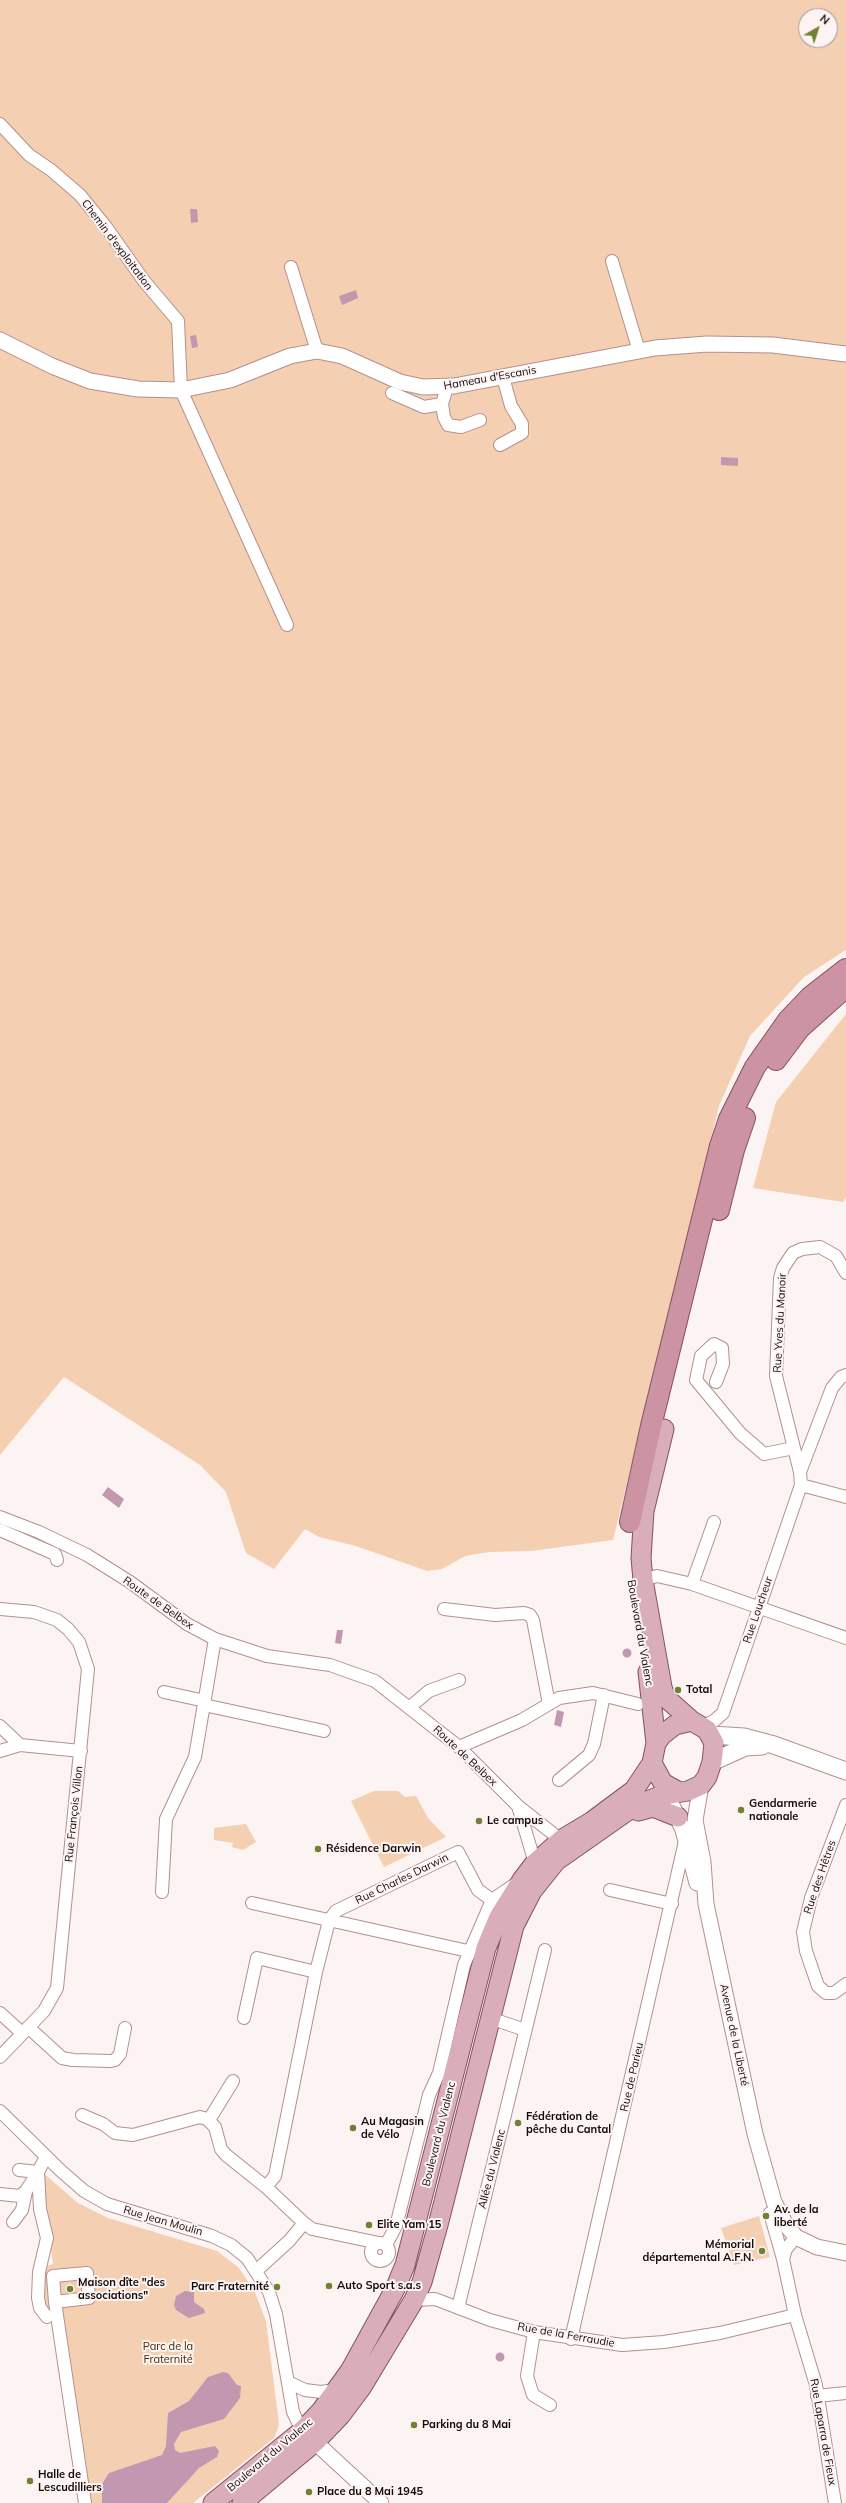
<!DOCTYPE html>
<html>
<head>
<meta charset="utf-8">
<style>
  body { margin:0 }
  #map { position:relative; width:846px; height:2503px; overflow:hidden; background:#fcf3f3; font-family:Mulish,sans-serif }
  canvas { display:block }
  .north { position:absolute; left:798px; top:8px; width:40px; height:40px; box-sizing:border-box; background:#fcf3f3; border:1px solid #a09696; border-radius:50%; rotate:39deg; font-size:11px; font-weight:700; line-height:16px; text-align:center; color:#170b0a }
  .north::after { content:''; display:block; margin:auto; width:14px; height:18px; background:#708131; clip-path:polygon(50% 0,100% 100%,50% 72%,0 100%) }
</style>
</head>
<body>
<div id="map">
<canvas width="846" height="2503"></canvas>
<div class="north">N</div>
</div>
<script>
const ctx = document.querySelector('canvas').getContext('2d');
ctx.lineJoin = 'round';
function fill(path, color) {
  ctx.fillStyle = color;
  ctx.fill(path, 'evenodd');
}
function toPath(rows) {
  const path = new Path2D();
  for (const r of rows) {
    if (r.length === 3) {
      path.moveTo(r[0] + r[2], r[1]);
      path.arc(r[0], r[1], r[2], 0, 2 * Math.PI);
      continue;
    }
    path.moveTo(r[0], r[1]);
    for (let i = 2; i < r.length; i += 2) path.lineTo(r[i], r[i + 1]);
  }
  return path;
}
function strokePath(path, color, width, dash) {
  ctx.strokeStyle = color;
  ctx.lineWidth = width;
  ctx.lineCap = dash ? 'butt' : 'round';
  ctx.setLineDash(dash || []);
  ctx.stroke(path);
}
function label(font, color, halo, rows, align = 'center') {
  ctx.font = font + ' Mulish,sans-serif';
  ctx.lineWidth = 4;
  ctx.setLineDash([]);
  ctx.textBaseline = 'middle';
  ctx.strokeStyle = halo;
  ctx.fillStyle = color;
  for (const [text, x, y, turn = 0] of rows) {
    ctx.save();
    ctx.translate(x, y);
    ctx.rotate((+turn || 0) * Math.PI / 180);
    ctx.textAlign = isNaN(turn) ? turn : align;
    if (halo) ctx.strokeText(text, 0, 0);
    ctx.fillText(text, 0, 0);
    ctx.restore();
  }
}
fill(toPath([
  [0,0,846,0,846,950,804,977,750,1036,719,1106,613,1540,531,1551,489,1552,465,1556,442,1569,427,1571,356,1546,319,1537,305,1529,274,1569,246,1553,226,1492,200,1465,64,1377,0,1455],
  [806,16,830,16,830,40,806,40],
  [846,1014,846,1197,843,1202,753,1188,776,1102],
  [374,1791,398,1791,405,1797,416,1796,428,1818,446,1837,384,1867,351,1801],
  [246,1824,256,1842,243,1850,232,1847,233,1843,214,1840,214,1828],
  [41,2171,78,2203,108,2218,217,2251,238,2267,254,2290,266,2321,279,2424,277,2431,274,2438,193,2503,87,2503,60,2313,49,2314,44,2309,41,2273,47,2266,53,2264],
  [759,2216,770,2257,734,2265,721,2228]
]), '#f4cfb1');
fill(toPath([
  [190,209,197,209,198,222,191,223],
  [356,290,358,298,342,305,339,296],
  [196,335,198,347,192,348,190,336],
  [721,457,738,458,738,466,721,465],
  [108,1487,124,1499,119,1508,102,1495],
  [337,1630,343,1630,341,1644,335,1643],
  [627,1653,4.5],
  [557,1710,564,1712,561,1727,554,1725],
  [185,2291,194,2292,194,2302,204,2309,205,2313,189,2318,176,2310,174,2305,176,2296],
  [500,2357,4.5],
  [223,2372,228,2373,237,2385,241,2386,240,2398,224,2419,181,2432,174,2444,175,2450,180,2453,215,2446,219,2451,217,2457,199,2468,167,2503,102,2503,102,2484,109,2473,162,2455,166,2446,168,2413,189,2401,208,2377]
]), '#c298b0');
const minor = toPath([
  [0,124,29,155,51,170,80,195,106,227,144,281,178,321,181,390,287,625],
  [612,261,639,351],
  [291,267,317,351],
  [447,387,442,404,444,417,448,425,461,427,480,420],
  [392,393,424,407,442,404],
  [500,445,522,433,522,424,511,406,503,377],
  [716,1382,723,1364,722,1348,714,1344,701,1356,696,1380,740,1433,764,1454,794,1448],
  [800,1472,832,1388,841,1377,846,1375],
  [801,1485,846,1497],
  [0,1517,39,1532,87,1555,130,1582,187,1624,215,1639,267,1656,330,1665,375,1681,459,1747,518,1806,561,1840],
  [0,1530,55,1554,57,1560],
  [643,1580,657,1576,692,1584,846,1638],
  [692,1584,714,1522],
  [0,1609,34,1612,57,1620,68,1629,79,1642,88,1669,57,1988,44,2011,0,2057],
  [444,1609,495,1615,524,1613,530,1615,533,1620,549,1704],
  [164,1692,205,1701],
  [204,1705,324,1731],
  [410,1707,429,1691,459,1680],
  [0,1726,20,1745],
  [703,1726,714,1721,723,1713,801,1485,800,1472,776,1376,780,1278,783,1268,793,1253,802,1249,820,1247,836,1256,846,1273],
  [459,1747,522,1720,559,1698,593,1693,638,1704],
  [0,1751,20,1745,81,1751],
  [559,1780,589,1755,594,1744,604,1695],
  [846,1805,811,1898,803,1932,806,1951,818,1986,826,1993,834,1993,846,1984],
  [518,1806,535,1863],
  [610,1890,672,1904],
  [162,1892,166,1819,195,1757,215,1639],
  [492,1900,517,1883],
  [252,1903,468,1951],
  [0,2013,22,2033],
  [244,2018,257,1958,316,1972],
  [490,2018,525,2030],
  [28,2027,62,2058,73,2060,111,2061,115,2060,120,2054,125,2028],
  [0,2111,60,2170,84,2191,107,2204,212,2236,231,2245,247,2258,269,2292,276,2314,293,2412,302,2431,307,2435],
  [82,2115,103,2124,115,2133,133,2135,200,2117,207,2119,215,2127,221,2149,226,2155,266,2187,304,2223,312,2229,379,2243],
  [209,2120,233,2081],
  [46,2157,38,2172,40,2209,47,2238,39,2272,38,2298,40,2308,47,2317],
  [19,2170,38,2172],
  [266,2187,275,2176,316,1972,329,1921,336,1911,458,1852,478,1890,492,1900],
  [0,2194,20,2196,26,2191,38,2172],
  [770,2213,783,2259],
  [13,2222,22,2210,26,2191],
  [796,2237,786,2249,783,2259,795,2315,816,2385,835,2503],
  [380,2252,9],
  [386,2245,396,2226,429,2095,439,2073,464,1965,492,1900],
  [256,2271,289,2241,304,2223],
  [414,2300,435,2299,490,2320,534,2332,622,2345,664,2342,720,2333,795,2315],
  [55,2302,89,2298,87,2273,53,2276,55,2302,85,2503],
  [458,2308,545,1950],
  [534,2332,527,2376,533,2395,550,2405],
  [571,2339,685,1841],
  [288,2382,305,2390,321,2392,336,2390],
  [817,2396,846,2393]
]);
const tertiary = toPath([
  [0,340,52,366,90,381,138,389,181,390,230,380,290,356,317,351,342,356,400,382,423,387,454,386,655,348,707,344,773,345,846,354],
  [663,1785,683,1830,697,1883],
  [703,1862,706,1904,755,2134,774,2202,786,2225,796,2237,817,2247,846,2253],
  [697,1867,703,1862,695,1820,701,1785],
  [315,2442,381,2503]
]);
const secondary = toPath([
  [711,1735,744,1737,774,1745,846,1771],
  [712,1762,745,1747,762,1746]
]);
const primary = toPath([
  [664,1429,644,1511,641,1558,643,1580,662,1687,665,1697,692,1721],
  [648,1672,656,1743],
  [638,1811,653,1807,678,1817],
  [213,2503,302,2431,321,2411,350,2371,395,2289,405,2265,486,1948,499,1917,522,1880,535,1863,561,1840,591,1822,634,1790,652,1763],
  [242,2503,315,2442,340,2416,361,2388,414,2300,422,2282,438,2225,514,1926,532,1891,556,1861,636,1805,663,1795,688,1791,701,1785,707,1777,712,1762,714,1743,707,1730,692,1721,675,1725,662,1735,656,1743,652,1763,663,1783,679,1792]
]);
const trunk = toPath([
  [776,1060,800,1028,846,987],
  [719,1210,734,1150,745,1118],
  [630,1522,651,1426,720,1146,729,1119,755,1067,788,1020,810,997,846,969]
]);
strokePath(minor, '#b4908e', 14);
strokePath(tertiary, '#b4908e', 17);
strokePath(secondary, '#b4908e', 19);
strokePath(primary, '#85525e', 21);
strokePath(trunk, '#85525e', 22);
strokePath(minor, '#fff', 12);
strokePath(tertiary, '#fff', 15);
strokePath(secondary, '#fff', 17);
strokePath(primary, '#d9aeba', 19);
strokePath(trunk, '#cc93a3', 20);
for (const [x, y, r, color] of [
  [678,1690,4,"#708131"],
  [741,1810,4,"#708131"],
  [479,1821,4,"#708131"],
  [318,1849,4,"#708131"],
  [518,2123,4,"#708131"],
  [353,2128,4,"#708131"],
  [766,2216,4,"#708131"],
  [369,2225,4,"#708131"],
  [762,2251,4,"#708131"],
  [329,2286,4,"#708131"],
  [277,2287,4,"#708131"],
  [70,2289,4,"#708131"],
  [414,2425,4,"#708131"],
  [30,2481,4,"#708131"],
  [309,2492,4,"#708131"]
]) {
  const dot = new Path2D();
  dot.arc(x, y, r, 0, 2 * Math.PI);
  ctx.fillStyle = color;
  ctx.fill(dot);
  strokePath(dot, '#fcf3f3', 1.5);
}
label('11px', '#170b0a', '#fcf3f3', [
  ["Chemin d'exploitation",117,245,53],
  ["Hameau d'Escanis",490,378,-10],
  ["Rue Yves du Manoir",780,1323,-87],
  ["Route de Belbex",158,1603,35],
  ["Rue Loucheur",758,1610,-71],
  ["Boulevard du Vialenc",640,1633,80],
  ["Route de Belbex",465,1756,43],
  ["Rue François Villon",74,1814,-84],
  ["Rue des Hêtres",820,1877,-71],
  ["Rue Charles Darwin",402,1879,-26],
  ["Avenue de la Liberté",734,2035,78],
  ["Rue de Parieu",632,2077,-77],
  ["Boulevard du Vialenc",439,2134,-76],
  ["Allée du Vialenc",492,2169,-76],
  ["Rue Jean Moulin",163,2221,16],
  ["Rue de la Ferraudie",566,2335,10],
  ["Rue Laparra de Fieux",823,2432,80],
  ["Boulevard du Vialenc",270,2455,-40]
]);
label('bold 11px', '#170b0a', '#fcf3f3', [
  ["Total",686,1690],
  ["Gendarmerie",749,1804],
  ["nationale",749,1817],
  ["Le campus",487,1821],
  ["Résidence Darwin",326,1849],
  ["Fédération de",526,2117],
  ["pêche du Cantal",526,2130],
  ["Au Magasin",361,2122],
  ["de Vélo",361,2135],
  ["Av. de la",774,2210],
  ["liberté",774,2223],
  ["Elite Yam 15",377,2225],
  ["Mémorial",754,2245,"right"],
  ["départemental A.F.N.",754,2258,"right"],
  ["Maison dîte \"des",78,2283],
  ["associations\"",78,2296],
  ["Auto Sport s.a.s",337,2286],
  ["Parc Fraternité",269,2287,"right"],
  ["Parking du 8 Mai",422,2425],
  ["Halle de",38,2475],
  ["Lescudilliers",38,2488],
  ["Place du 8 Mai 1945",317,2492]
], 'left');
label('11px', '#4d2903', '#fcf3f3', [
  ["Parc de la",168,2347],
  ["Fraternité",168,2360]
]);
</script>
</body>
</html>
